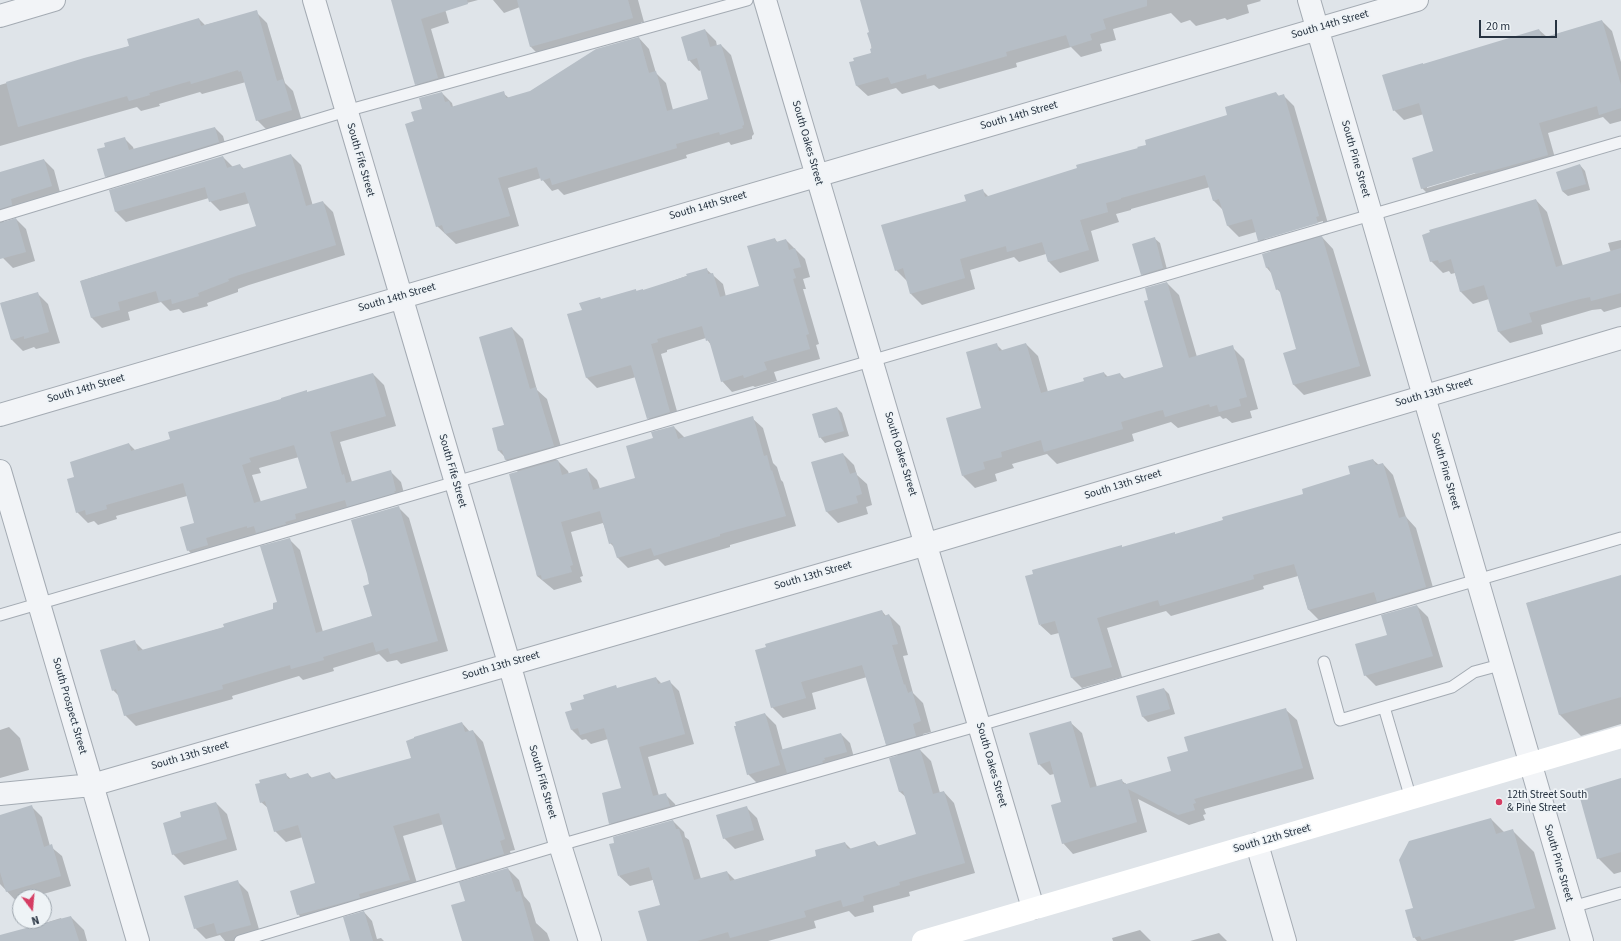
<!DOCTYPE html>
<html>
<head>
<meta charset="utf-8">
<style>
  body { margin:0 }
  #map { position:relative; width:1621px; height:941px; overflow:hidden; background:#dfe4e9; font-family:"Source Sans 3",sans-serif }
  canvas { display:block }
  .north { position:absolute; left:12px; top:889px; width:40px; height:40px; box-sizing:border-box; background:#eef3f6; border:1px solid #9ea6ae; border-radius:50%; rotate:164deg; font-size:11px; font-weight:700; line-height:16px; text-align:center; color:#273341 }
  .north::after { content:''; display:block; margin:auto; width:14px; height:18px; background:#d53d63; clip-path:polygon(50% 0,100% 100%,50% 72%,0 100%) }
  .scale { position:absolute; left:1479px; top:20px; width:78px; height:18px; box-sizing:border-box; border:2px solid #273341; border-top:0; padding-left:5px; font-size:12px; line-height:14px; white-space:nowrap; color:#273341; -webkit-text-stroke:3px #eef3f6; paint-order:stroke }
</style>
</head>
<body>
<div id="map">
<canvas width="1621" height="941"></canvas>
<div class="north">N</div>
<div class="scale">20 m</div>
</div>
<script>
const ctx = document.querySelector('canvas').getContext('2d');
ctx.lineJoin = 'round';
function fill(path, color) {
  ctx.fillStyle = color;
  ctx.fill(path, 'evenodd');
}
function toPath(rows) {
  const path = new Path2D();
  for (const r of rows) {
    path.moveTo(r[0], r[1]);
    for (let i = 2; i < r.length; i += 2) path.lineTo(r[i], r[i + 1]);
  }
  return path;
}
function strokePath(path, color, width, dash) {
  ctx.strokeStyle = color;
  ctx.lineWidth = width;
  ctx.lineCap = dash ? 'butt' : 'round';
  ctx.setLineDash(dash || []);
  ctx.stroke(path);
}
function label(font, color, halo, rows, align = 'center') {
  ctx.font = font + ' "Source Sans 3",sans-serif';
  ctx.lineWidth = 3.5;
  ctx.setLineDash([]);
  ctx.textBaseline = 'middle';
  ctx.strokeStyle = halo;
  ctx.fillStyle = color;
  for (const [text, x, y, turn = 0] of rows) {
    ctx.save();
    ctx.translate(x, y);
    ctx.rotate((+turn || 0) * Math.PI / 180);
    ctx.textAlign = isNaN(turn) ? turn : align;
    if (halo) ctx.strokeText(text, 0, 0);
    ctx.fillText(text, 0, 0);
    ctx.restore();
  }
}
fill(toPath([
  [392,0,478,0,445,9,449,23,431,29,448,88,426,94,416,84],
  [493,0,638,0,644,22,641,22,643,28,541,57,531,47,520,7,504,13],
  [861,0,1260,0,1261,1,1247,5,1249,13,1227,20,1225,18,1196,26,1190,20,1181,23,1171,13,1113,29,1116,40,1100,44,1102,51,1081,57,1071,47,1016,63,1017,67,939,89,934,85,902,94,896,88,868,96,857,86,850,63,872,53,870,33],
  [256,12,267,23,285,83,293,91,302,121,268,131,257,120,246,82,202,94,200,92,159,104,160,106,141,111,137,107,0,146,0,85,130,46,199,19,205,25],
  [1602,21,1612,31,1621,62,1621,121,1610,124,1603,117,1548,133,1557,165,1432,198,1422,188,1435,152,1424,114,1404,120,1394,110,1424,65,1539,30,1547,37],
  [1480,170,1480,172,1427,188,1427,186],
  [705,30,716,41,717,46,721,45,731,55,754,134,752,136,752,139,731,145,729,142,686,155,687,158,564,195,558,189,552,191,541,178,508,188,519,226,456,244,437,226,415,122,423,109,442,93,452,103,453,107,503,93,509,98,530,92,639,38,649,49,656,73,666,83,673,110,710,100,701,70,699,71,689,60],
  [1276,93,1279,96,1283,95,1294,106,1329,227,1327,228,1329,234,1321,236,1333,249,1371,376,1304,395,1293,384,1297,350,1281,293,1277,289,1272,274,1267,268,1263,255,1271,252,1259,240,1256,232,1239,237,1228,226,1224,211,1213,200,1210,187,1131,209,1131,210,1116,214,1119,222,1091,231,1099,261,1060,273,1049,262,1046,254,1019,262,1014,257,970,270,975,289,922,305,911,294,907,281,896,270,967,202,982,190,989,197,1139,149,1228,116],
  [1323,221,1323,223,1264,240,1264,238],
  [215,128,223,136,227,150,114,185,106,176,106,147,125,139,133,147,134,150],
  [291,155,301,165,313,206,323,202,333,212,345,255,249,285,238,289,238,292,207,303,208,306,183,313,179,309,170,311,161,302,128,312,130,320,102,328,92,318,81,281,257,227,250,203,220,211,210,201,209,198,126,222,116,212,110,191,223,157,233,167,240,165,245,170],
  [44,160,54,170,61,196,21,214,4,220,4,222,16,219,26,229,35,261,13,268,3,258,0,249,0,173],
  [1580,165,1585,171,1590,190,1568,196,1562,191],
  [1536,200,1547,212,1563,266,1611,253,1608,243,1621,240,1621,307,1604,312,1601,309,1592,310,1541,325,1543,334,1510,343,1499,332,1489,299,1473,304,1461,292,1455,273,1451,274,1449,271,1443,273,1431,261],
  [1154,238,1160,243,1168,273,1147,280,1142,274],
  [775,239,778,243,786,240,805,259,810,277,803,279,806,289,803,289,819,344,816,345,820,359,774,372,777,381,755,387,753,386,732,392,722,381,711,345,706,338,667,350,667,352,661,354,680,422,658,429,648,418,636,377,597,388,587,378,583,310,602,300,636,290,637,292,644,291,706,269,723,284,726,297,761,287],
  [1167,283,1179,295,1197,357,1232,347,1244,359,1258,409,1250,411,1252,418,1232,423,1226,418,1223,419,1220,416,1178,428,1171,422,1132,434,1134,441,1057,464,1047,454,1012,464,1014,468,995,474,997,481,975,488,963,476,983,408,996,344,1003,351,1026,344,1038,356,1048,392,1085,382,1104,373,1108,377,1120,374,1125,379,1164,367,1150,301],
  [37,293,48,304,60,343,36,349,34,347,23,351,12,340,1,303],
  [512,328,523,339,537,390,547,399,564,457,556,459,568,471,569,474,586,469,597,480,600,489,636,479,654,439,674,427,685,438,752,418,763,428,773,463,777,467,781,480,783,482,796,526,730,545,730,547,665,566,658,559,628,568,618,558,614,547,610,543,603,523,571,532,583,576,580,577,582,582,554,590,537,576,518,472,506,460,504,456,499,451,493,429,505,425],
  [373,374,384,385,396,426,340,442,352,482,390,471,401,482,406,501,404,502,405,503,358,517,353,511,295,533,296,535,267,543,262,537,198,561,188,550,196,524,187,496,116,516,117,519,98,525,94,521,88,523,77,512,75,478,129,444,135,450,171,440,308,393],
  [299,457,308,489,261,502,252,475,261,473,259,468],
  [837,408,842,413,849,436,825,443,820,437],
  [843,454,854,465,857,475,867,484,872,505,866,507,868,514,838,523,827,512,813,462],
  [1373,460,1379,465,1383,464,1393,475,1406,517,1416,528,1436,598,1388,612,1380,604,1319,620,1308,609,1298,576,1263,586,1264,589,1171,616,1166,611,1107,628,1122,677,1082,688,1072,678,1059,633,1051,635,1040,625,1121,546,1123,548,1174,533,1176,535,1305,495,1352,474],
  [398,507,409,518,448,651,401,664,397,660,387,662,379,654,333,668,334,671,303,680,299,676,232,696,233,699,136,726,125,715,120,697,113,690,135,642,144,651,225,627,274,610,278,603,289,539,300,550,323,632,373,616,370,585],
  [1621,576,1621,724,1581,736,1560,715,1527,603],
  [1417,606,1428,617,1443,667,1376,686,1365,675,1388,636],
  [882,611,886,616,889,615,900,626,908,655,903,656,913,693,923,703,931,732,923,734,927,747,919,749,931,761,940,793,944,792,954,803,975,873,909,892,910,896,873,906,874,912,855,917,849,911,814,921,816,928,768,941,648,941,661,906,653,880,630,886,619,876,673,821,684,832,685,837,689,840,701,879,727,872,735,880,818,856,845,843,851,849,875,842,879,846,917,835,907,798,900,792,899,757,886,744,867,677,812,693,816,709,783,718,772,707],
  [656,678,662,684,669,681,679,691,694,744,648,757,659,796,665,794,675,804,679,816,620,833,610,823,622,788,608,739,591,744,586,739,582,740,572,730,573,710,618,689],
  [1164,689,1169,694,1175,714,1148,722,1143,717,1137,697],
  [1286,710,1297,720,1314,779,1204,809,1206,814,1203,815,1205,820,1189,825,1138,799,1147,832,1073,854,1063,843,1063,802,1054,774,1050,775,1039,764,1071,723,1082,733,1097,787,1121,780,1127,785,1172,772,1189,752],
  [765,714,776,725,783,751,841,734,850,743,855,761,759,785,748,774],
  [462,723,470,732,473,731,483,742,515,850,510,851,514,865,467,879,456,868,444,824,403,836,419,890,369,904,370,908,308,925,298,914,316,884,303,837,286,842,275,831,269,809,261,802,285,774,291,779,308,774,312,778,330,773,337,780,413,758],
  [9,727,20,738,29,770,0,778,0,730],
  [1621,779,1621,872,1614,874,1598,858],
  [216,803,227,814,237,850,184,865,173,854,182,818],
  [32,807,42,817,50,846,62,856,71,886,33,897,20,897,20,901,17,902,0,884,0,816],
  [746,807,757,818,764,840,735,849,724,838],
  [1491,819,1505,833,1513,831,1534,852,1556,929,1513,941,1417,941,1414,937,1414,909],
  [508,869,519,880,524,896,530,903,536,923,547,933,550,941,463,941,466,901],
  [237,881,248,892,261,936,242,941,225,941,220,935,206,939,195,928],
  [364,912,372,921,377,939,381,938,384,941,351,941],
  [71,917,84,930,87,941,0,941,0,937,61,918,62,920],
  [1140,930,1151,941,1113,941,1112,938],
  [1219,933,1227,941,1190,941]
]), '#0003');
fill(toPath([
  [391,0,467,0,468,4,421,19,438,78,415,85],
  [517,0,628,0,633,18,530,47],
  [860,0,1147,0,1147,6,1103,19,1106,29,1090,34,1092,40,1070,47,1066,35,1006,52,1007,56,927,79,926,74,891,84,888,77,856,86,849,62,854,61,853,58,871,53,870,49,872,48,867,33,869,32],
  [257,10,277,81,283,79,292,110,256,121,241,71,239,72,238,70,191,84,190,81,149,93,150,95,129,101,127,96,18,127,6,82,84,58,129,46,127,39,199,18,201,26],
  [1602,20,1621,85,1621,108,1599,115,1597,106,1539,123,1548,155,1491,171,1490,170,1476,174,1475,173,1421,189,1412,158,1433,151,1419,103,1393,111,1382,75,1423,63,1423,64,1539,29,1542,38],
  [705,29,710,47,721,44,744,123,744,125,742,126,743,128,720,135,719,132,676,144,677,148,552,185,550,178,541,181,537,167,498,178,510,216,445,234,442,225,436,227,405,124,414,121,411,112,422,109,419,98,442,92,445,102,449,101,451,107,504,91,506,98,530,91,596,49,639,37,649,73,656,71,667,111,708,99,697,58,688,61,681,37],
  [1276,92,1278,96,1284,94,1319,216,1316,217,1318,223,1258,241,1252,219,1227,226,1219,199,1213,201,1205,175,1121,198,1121,199,1106,203,1108,212,1080,220,1089,250,1048,262,1042,242,1007,252,1006,246,960,259,965,278,910,294,903,268,895,271,881,225,966,201,964,195,983,189,985,197,1077,168,1076,165,1138,148,1137,147,1146,145,1145,140,1227,115,1225,107],
  [215,127,219,142,105,177,97,149,105,147,104,143,125,137,129,150],
  [291,154,306,206,323,201,336,245,239,275,228,279,229,281,198,293,199,296,172,304,171,299,159,302,156,291,118,302,120,310,91,318,80,281,256,226,245,192,209,202,205,187,115,212,109,190,223,156,227,168,240,164,242,169],
  [44,159,52,186,11,199,12,205,0,209,0,172],
  [1580,164,1586,184,1562,191,1556,172],
  [1536,199,1556,267,1621,248,1621,293,1591,301,1590,297,1580,299,1529,313,1532,322,1498,332,1484,285,1460,292,1451,259,1439,263,1438,260,1430,262,1422,235,1430,232,1429,230],
  [16,218,26,252,0,259,0,223],
  [1322,236,1360,366,1293,385,1283,353,1296,349,1279,289,1276,290,1269,267,1266,268,1262,254],
  [1155,237,1163,268,1141,275,1132,244],
  [775,238,776,242,786,239,789,250,795,248,801,267,793,269,796,278,793,279,809,334,806,335,810,349,764,362,767,370,744,378,743,375,721,382,709,340,706,341,702,326,657,339,658,342,651,344,670,412,647,419,631,365,586,378,567,314,582,310,579,303,600,297,601,299,636,289,636,291,643,289,643,290,687,276,686,274,707,268,708,274,713,273,720,297,759,286,747,246],
  [1167,282,1189,358,1233,345,1247,397,1239,399,1241,406,1219,412,1217,405,1210,407,1209,404,1165,417,1163,410,1158,411,1121,422,1123,429,1044,452,1041,440,1001,452,1002,457,983,462,985,469,962,476,946,418,981,408,966,352,997,343,999,351,1026,343,1041,393,1084,381,1083,378,1104,372,1105,377,1120,373,1122,379,1163,367,1144,301,1148,300,1145,288],
  [38,292,49,332,24,339,24,336,11,340,0,303],
  [512,327,530,389,536,387,554,446,505,460,502,450,498,451,492,428,504,425,479,337],
  [373,373,386,416,330,432,342,475,344,474,346,483,391,470,396,491,394,491,395,493,347,507,345,500,295,514,296,519,285,522,286,524,256,533,254,526,247,528,247,526,206,538,208,545,187,551,180,527,194,523,183,483,106,505,107,509,86,515,85,510,76,513,67,479,74,477,70,462,129,443,131,451,170,439,168,432,281,399,281,398,307,390,307,392],
  [294,445,307,488,254,503,242,465,251,462,249,458],
  [837,407,844,431,819,438,812,414],
  [753,416,764,456,767,455,771,471,772,470,786,516,720,534,720,536,654,556,651,548,617,558,612,543,609,544,600,511,561,522,573,565,570,566,572,572,542,580,541,575,537,576,509,474,558,460,562,475,587,468,593,490,635,478,626,446,653,438,651,432,674,426,678,439],
  [843,453,850,474,856,472,862,494,856,496,858,503,826,512,811,462],
  [1373,459,1376,465,1383,463,1399,518,1406,516,1426,587,1377,602,1374,592,1308,610,1294,564,1253,575,1254,579,1160,606,1158,600,1097,618,1112,667,1071,678,1055,621,1039,625,1025,576,1033,574,1032,570,1122,545,1122,547,1175,532,1175,534,1223,520,1222,517,1303,494,1302,489,1350,474,1348,466],
  [399,506,438,641,390,654,388,648,376,652,373,642,323,657,324,660,291,669,290,665,222,685,223,689,124,716,116,689,112,691,100,650,135,640,138,651,224,627,223,624,273,609,273,603,277,602,260,546,290,538,316,633,372,616,363,586,369,584,367,574,351,520],
  [1621,575,1621,697,1559,715,1526,603],
  [1417,605,1433,656,1364,676,1355,644,1387,635,1381,615],
  [882,610,884,616,889,614,898,644,892,645,904,685,905,684,908,693,912,691,921,721,913,724,916,736,886,745,862,665,801,682,806,698,771,708,755,650,766,647,765,644],
  [656,677,658,684,670,680,685,734,639,747,653,796,666,793,670,806,609,824,602,793,621,788,604,728,580,735,578,728,571,730,565,712,572,710,570,703,584,699,583,695,616,685,617,688],
  [1164,688,1170,709,1142,717,1136,696],
  [1286,708,1303,768,1194,799,1196,803,1193,804,1195,810,1178,815,1128,789,1137,822,1062,844,1051,805,1061,802,1050,761,1038,765,1029,733,1071,721,1090,788,1122,779,1123,784,1126,783,1126,784,1171,771,1167,757,1188,751,1184,737],
  [765,713,780,765,747,775,734,726,736,726,735,722],
  [462,722,465,732,473,730,505,839,500,841,504,854,456,869,439,813,393,826,410,880,359,894,360,898,297,915,290,891,315,883,298,825,274,832,265,801,260,803,255,784,260,783,259,780,286,773,288,779,308,773,310,778,330,772,332,779,335,779,411,758,406,741,414,738,414,737],
  [841,733,847,752,824,758,825,760,822,761,823,763,787,773,780,750],
  [920,749,933,794,944,791,965,863,899,882,900,885,863,896,864,901,843,907,841,900,804,911,806,917,730,938,728,932,697,941,647,941,638,911,660,905,649,867,618,876,609,844,614,843,613,837,673,820,676,829,679,829,694,880,727,871,730,881,816,856,815,850,845,842,847,848,849,849,875,841,877,846,916,834,903,791,899,792,889,758],
  [1621,778,1621,852,1597,859,1578,791],
  [216,802,227,839,172,855,163,823,181,817,180,812],
  [32,805,44,847,52,844,61,876,6,892,0,872,0,815],
  [747,806,754,830,723,839,716,815],
  [1491,818,1496,834,1513,829,1535,908,1422,940,1420,936,1413,938,1405,910,1413,908,1399,860,1409,841],
  [508,868,516,892,520,891,534,941,462,941,451,905,465,901,459,882],
  [238,880,251,925,217,934,214,923,194,929,184,896],
  [364,911,373,941,350,941,343,917],
  [71,916,79,941,0,941,0,935]
]), '#b6bec6');
const service = toPath([
  [0,216,346,111,747,0],
  [0,615,1621,142],
  [1324,662,1340,720,1452,687,1474,672,1500,665],
  [1384,707,1411,799],
  [1572,907,1621,893],
  [240,941,560,845,980,725,1621,538]
]);
const minor = toPath([
  [314,0,509,663,560,845,590,941],
  [765,0,1033,908],
  [1309,0,1582,941],
  [0,16,54,0],
  [0,415,1417,0],
  [0,471,138,941],
  [0,794,92,785,927,544,1621,338],
  [1257,844,1285,941]
]);
strokePath(service, '#a4abb3', 13);
strokePath(minor, '#a4abb3', 24);
strokePath(service, '#f2f4f7', 11);
strokePath(minor, '#f2f4f7', 22);
strokePath(toPath([
  [923,941,1621,737]
]), '#fff', 22);
for (const [x, y, r, color] of [
  [1499,802,4,"#d53d63"]
]) {
  const dot = new Path2D();
  dot.arc(x, y, r, 0, 2 * Math.PI);
  ctx.fillStyle = color;
  ctx.fill(dot);
  strokePath(dot, '#eef3f6', 1.5);
}
label('11px', '#273341', '#eef3f6', [
  ["South 14th Street",1330,25,-16],
  ["South 14th Street",1019,116,-16],
  ["South Oakes Street",807,143,74],
  ["South Pine Street",1355,159,74],
  ["South Fife Street",360,160,74],
  ["South 14th Street",708,206,-16],
  ["South 14th Street",397,298,-16],
  ["South 14th Street",86,389,-16],
  ["South 13th Street",1434,393,-16],
  ["South Oakes Street",900,454,73],
  ["South Fife Street",452,471,74],
  ["South Pine Street",1445,471,74],
  ["South 13th Street",1123,485,-17],
  ["South 13th Street",813,576,-16],
  ["South 13th Street",501,666,-16],
  ["South Prospect Street",69,706,74],
  ["South 13th Street",190,756,-16],
  ["South Oakes Street",991,765,74],
  ["South Fife Street",542,782,74],
  ["South 12th Street",1272,839,-16],
  ["South Pine Street",1558,863,74]
]);
label('11px', '#273341', '#eef3f6', [
  ["12th Street South",1507,796],
  ["& Pine Street",1507,809]
], 'left');
</script>
</body>
</html>
